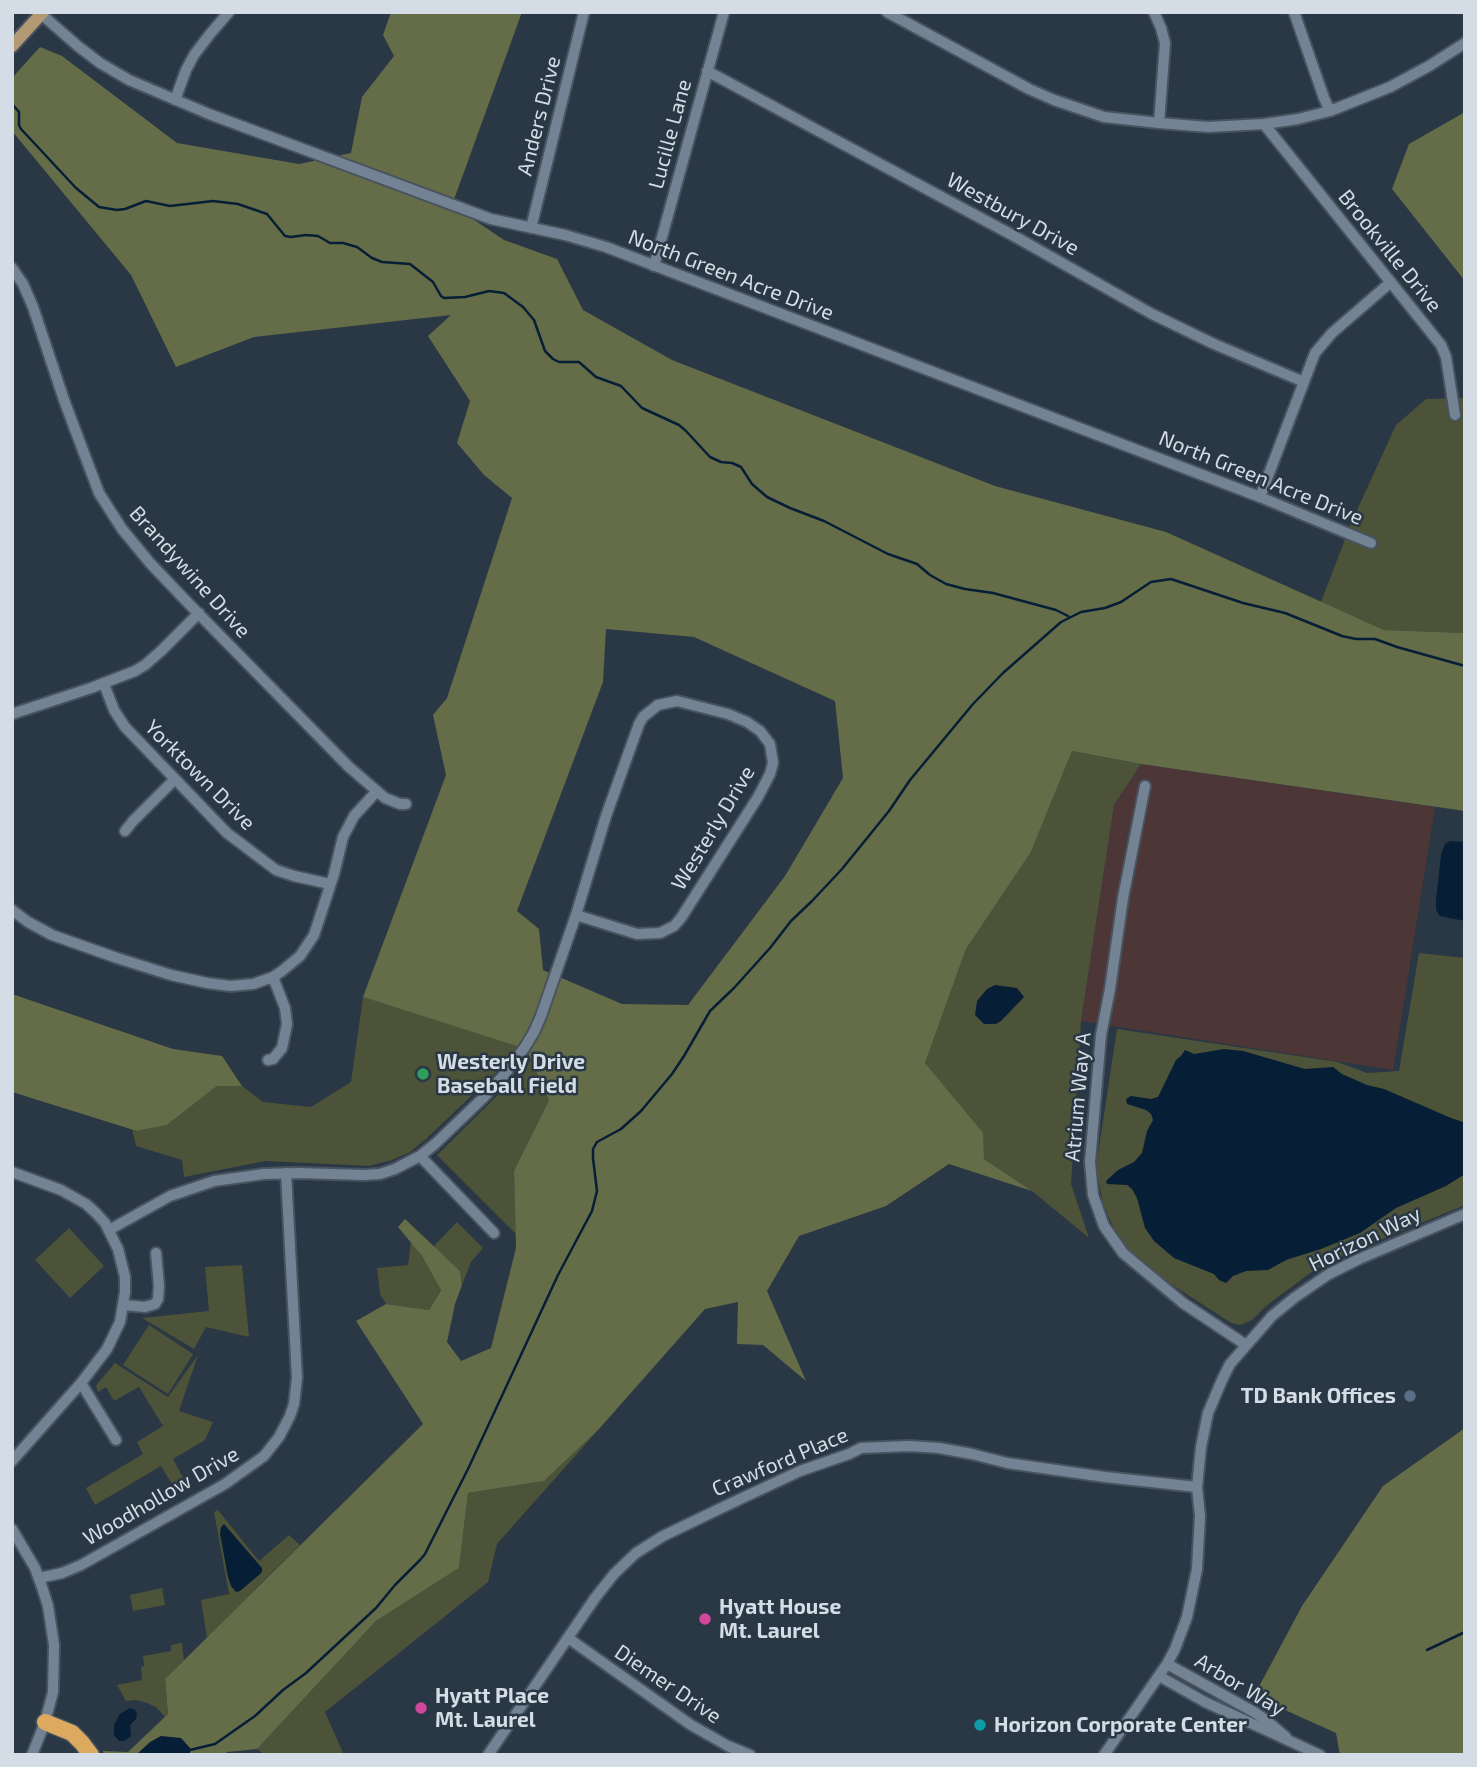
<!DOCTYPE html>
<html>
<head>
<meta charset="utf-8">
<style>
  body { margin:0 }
  #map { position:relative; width:1477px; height:1767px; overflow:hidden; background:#2a3744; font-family:"Exo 2",sans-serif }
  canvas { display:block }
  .frame { position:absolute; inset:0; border:14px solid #d4dce5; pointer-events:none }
</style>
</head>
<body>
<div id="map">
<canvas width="1477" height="1767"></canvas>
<div class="frame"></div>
</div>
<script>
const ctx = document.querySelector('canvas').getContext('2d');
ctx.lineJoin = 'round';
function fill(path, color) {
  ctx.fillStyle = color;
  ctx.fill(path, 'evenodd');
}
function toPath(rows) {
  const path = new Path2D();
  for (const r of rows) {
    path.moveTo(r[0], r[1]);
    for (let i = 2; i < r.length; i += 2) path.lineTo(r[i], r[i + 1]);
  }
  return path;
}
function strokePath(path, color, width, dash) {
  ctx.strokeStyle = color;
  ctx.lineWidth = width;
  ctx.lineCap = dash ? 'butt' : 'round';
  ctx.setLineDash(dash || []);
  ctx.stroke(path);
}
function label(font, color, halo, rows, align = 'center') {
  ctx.font = font + ' "Exo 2",sans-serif';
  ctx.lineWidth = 5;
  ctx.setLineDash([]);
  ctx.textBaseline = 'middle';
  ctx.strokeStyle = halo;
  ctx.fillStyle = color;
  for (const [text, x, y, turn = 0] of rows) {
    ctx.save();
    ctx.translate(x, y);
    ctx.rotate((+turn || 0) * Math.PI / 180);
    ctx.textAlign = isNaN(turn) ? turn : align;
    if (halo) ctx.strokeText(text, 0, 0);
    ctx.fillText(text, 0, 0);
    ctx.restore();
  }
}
fill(toPath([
  [1141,764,1435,807,1393,1070,1081,1021,1114,805]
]), '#4c3736');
fill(toPath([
  [1465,398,1465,633,1384,630,1321,602,1352,521,1396,425,1426,399],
  [1072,751,1141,764,1114,805,1081,1021,1071,1184,1089,1238,1032,1191,984,1159,925,1063,966,949,1031,852],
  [1419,953,1465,958,1465,1205,1334,1259,1313,1271,1266,1306,1252,1320,1240,1325,1231,1323,1148,1269,1131,1253,1117,1236,1103,1203,1096,1167,1117,1029,1338,1062,1367,1073,1399,1071],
  [363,997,518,1046,506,1063,426,1139,410,1152,392,1160,369,1166,265,1161,184,1177,182,1160,136,1146,132,1129,137,1131,167,1125,217,1086,242,1086,263,1102,311,1107,351,1082],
  [531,1060,549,1100,514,1171,516,1234,437,1155,509,1084],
  [457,1222,483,1248,471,1262,462,1285,460,1271,433,1247],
  [69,1228,104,1266,70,1298,35,1260],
  [411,1242,422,1256,441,1289,429,1310,386,1304,380,1294,377,1268,408,1265],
  [242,1265,249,1337,206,1327,194,1349,142,1318,209,1311,205,1267],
  [149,1325,193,1354,168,1394,123,1365],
  [198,1355,179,1411,213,1422,205,1440,173,1459,186,1483,175,1489,161,1466,95,1505,86,1488,143,1454,137,1442,163,1426,139,1387,114,1401,106,1387,98,1392,96,1386,98,1383,115,1363,168,1397],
  [599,1429,497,1544,488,1582,325,1712,344,1755,265,1755,257,1749,376,1621,459,1568,468,1493,544,1481],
  [218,1510,259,1561,289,1535,300,1545,207,1638,201,1600,229,1594,214,1512],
  [162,1588,165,1605,133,1611,130,1595],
  [182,1643,184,1660,165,1679,168,1714,165,1717,156,1707,147,1703,136,1700,126,1701,117,1685,142,1680,141,1667,144,1666,143,1656,171,1651,171,1645]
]), '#4c5338');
fill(toPath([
  [391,12,522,12,452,205,504,240,557,259,583,310,672,360,995,486,1166,532,1384,630,1465,633,1465,811,1141,764,1072,751,1031,852,966,949,925,1063,983,1133,984,1159,1032,1191,949,1164,886,1206,799,1236,767,1291,806,1381,763,1345,737,1344,738,1302,705,1309,599,1429,544,1481,468,1493,459,1568,376,1621,257,1749,227,1752,224,1755,104,1755,103,1751,128,1752,168,1714,165,1679,423,1424,356,1321,386,1304,429,1310,441,1290,422,1256,398,1227,405,1219,460,1271,462,1285,455,1304,447,1342,461,1361,491,1348,516,1248,514,1171,549,1100,526,1049,363,997,446,775,433,715,447,698,512,498,484,475,457,443,470,401,428,336,451,315,254,337,176,367,131,275,12,131,12,78,40,47,62,56,177,143,299,164,351,153,362,97,394,56,383,35],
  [606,629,694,637,835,701,843,778,785,876,688,1005,622,1004,543,970,539,929,517,911,603,682],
  [1465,112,1465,281,1392,189,1409,144],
  [12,994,173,1049,222,1056,242,1086,217,1086,167,1125,137,1131,12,1092],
  [1465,1428,1465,1755,1340,1755,1336,1733,1254,1696,1302,1606,1383,1486]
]), '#646d48');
fill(toPath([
  [1450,841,1465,842,1465,921,1440,916,1436,910,1436,900,1441,855,1445,844],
  [995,985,1017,988,1024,997,1001,1021,996,1024,984,1024,975,1015,977,1001,987,989],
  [1224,1049,1243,1051,1305,1069,1333,1067,1342,1074,1367,1085,1384,1089,1451,1118,1463,1122,1465,1123,1465,1174,1446,1186,1396,1208,1360,1233,1321,1249,1286,1260,1268,1270,1246,1271,1233,1276,1226,1283,1219,1280,1214,1274,1174,1258,1154,1241,1145,1228,1137,1198,1132,1189,1127,1185,1107,1184,1106,1181,1118,1170,1134,1162,1142,1153,1147,1131,1153,1120,1151,1114,1146,1110,1127,1104,1126,1099,1131,1096,1151,1099,1158,1097,1176,1060,1181,1056,1185,1050,1194,1054],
  [224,1524,262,1568,262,1572,259,1575,240,1591,236,1592,231,1586,228,1577,220,1534,221,1527],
  [130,1708,135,1710,137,1714,136,1719,130,1725,131,1736,124,1741,119,1741,114,1735,114,1725,120,1714],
  [161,1736,181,1738,191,1749,189,1755,136,1755,150,1742]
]), '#061e36');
strokePath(toPath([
  [12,104,19,112,19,125,21,129,76,188,99,207,117,210,125,209,146,201,170,206,213,201,238,204,267,214,285,236,291,237,306,235,318,236,330,243,343,243,357,247,372,258,382,262,410,264,433,282,441,296,444,298,465,297,489,291,504,293,523,307,534,320,545,351,553,359,559,362,579,362,596,377,621,386,642,408,679,425,686,431,710,457,721,462,732,463,741,467,752,484,767,497,790,508,824,521,888,554,917,564,930,575,946,584,965,589,993,593,1056,610,1068,616],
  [1427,1650,1465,1632],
  [190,1750,215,1744,255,1716,283,1690,306,1673,376,1608,395,1585,420,1560,425,1554,468,1469,558,1275,592,1211,597,1191,593,1158,593,1149,597,1142,621,1129,641,1111,672,1074,684,1056,710,1011,734,988,770,948,791,921,812,901,842,869,889,811,910,780,973,704,1003,673,1061,622,1081,612,1105,608,1121,602,1151,582,1171,579,1243,603,1285,613,1342,636,1356,639,1375,639,1397,647,1465,666]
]), '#061e36', 2.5);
const minor = toPath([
  [887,12,1029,89,1054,100,1104,117,1159,123,1208,127,1264,124,1298,119,1330,111,1390,87,1429,66,1465,43],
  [1154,12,1161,28,1165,43,1159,123],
  [1294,12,1324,98,1330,111],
  [41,14,79,47,100,63,129,80,209,114,491,219,565,235,606,247,1260,497,1371,543],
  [707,71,1014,236,1152,314,1214,344,1304,382],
  [175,100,186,70,194,55,210,34,229,12],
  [1264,124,1441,345,1446,357,1455,415],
  [531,228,584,12],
  [654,266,724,12],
  [12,268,23,284,33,307,64,400,99,493,122,529,150,563,190,605,349,767,385,798,400,804,406,804],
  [1260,497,1315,353,1332,333,1391,282],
  [104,684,114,710,125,727,227,833,276,870,294,876,330,884],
  [677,701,728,714,747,722,760,731,770,744,773,763,770,774,758,797,681,918,674,926,660,933,637,934,576,915,606,816,639,724,643,717,658,705,677,701],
  [12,714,91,688,135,671,145,665,161,651,199,613],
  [1145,786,1123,898,1110,989,1101,1035,1090,1162,1093,1195,1104,1226,1123,1253,1183,1303,1246,1345],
  [125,831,133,821,175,779],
  [12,910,28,922,52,935,117,958,171,975,207,983,230,986,253,984,273,977,282,971,300,956,314,935,334,874,343,837,354,816,376,792],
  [268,1060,273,1059,282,1048,287,1024,285,1008,273,977],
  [420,1156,494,1233],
  [12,1172,61,1190,86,1204,96,1213,105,1223,118,1249,125,1277,125,1292,120,1322,107,1349,81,1383,12,1461],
  [109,1230,170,1196,214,1181,264,1174,298,1173,364,1175,380,1174,395,1169,420,1156,435,1144,482,1099,505,1074,525,1047,534,1032,541,1016,576,915],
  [124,1305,145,1307,155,1304,158,1299,159,1286,156,1253],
  [81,1383,116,1440],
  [12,1529,35,1568,42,1587,48,1606,54,1645,53,1692,45,1722,32,1755],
  [39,1578,62,1573,81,1565,225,1484,264,1456,279,1437,290,1416,294,1404,297,1378,286,1173],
  [568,1638,691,1725,728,1746,750,1755],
  [1167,1664,1254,1712,1266,1720,1286,1737],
  [1159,1676,1205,1702,1320,1755],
  [488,1755,595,1598,614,1574,636,1553,663,1536,738,1500,800,1471,849,1454,861,1448,909,1446,939,1448,972,1454,1007,1463,1105,1477,1197,1487],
  [1104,1755,1167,1664,1175,1649,1187,1617,1197,1569,1200,1516,1197,1487,1201,1447,1208,1413,1222,1380,1230,1364,1272,1316,1294,1298,1329,1274,1359,1259,1465,1214]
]);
const major = toPath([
  [12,46,43,12]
]);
const highway = toPath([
  [45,1722,72,1733,82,1743,91,1755]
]);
strokePath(minor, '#48535f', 14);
strokePath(major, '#48535f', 16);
strokePath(highway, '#48535f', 19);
strokePath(minor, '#748393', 10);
strokePath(major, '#b39a74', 12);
strokePath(highway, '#dda95f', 16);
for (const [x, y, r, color] of [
  [423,1074,7,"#2e9e5b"],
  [1410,1396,7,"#5c6f8a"],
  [705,1619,7,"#d1479c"],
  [421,1708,7,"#d1479c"],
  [980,1725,7,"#0f9aa8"]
]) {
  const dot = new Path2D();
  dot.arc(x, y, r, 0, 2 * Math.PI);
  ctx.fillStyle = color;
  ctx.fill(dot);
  strokePath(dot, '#2a3744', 2.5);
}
label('21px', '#d4dce5', '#2a3744', [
  ["Anders Drive",539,116,-76],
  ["Lucille Lane",670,134,-75],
  ["Westbury Drive",1013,214,29],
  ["Brookville Drive",1390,251,51],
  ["North Green Acre Drive",731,275,21],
  ["North Green Acre Drive",1261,478,22],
  ["Brandywine Drive",190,572,48],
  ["Yorktown Drive",200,775,45],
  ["Westerly Drive",713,828,-59],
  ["Atrium Way A",1078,1097,-85],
  ["Horizon Way",1365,1239,-26],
  ["Crawford Place",780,1462,-23],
  ["Woodhollow Drive",161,1496,-30],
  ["Diemer Drive",668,1684,34],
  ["Arbor Way",1240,1685,31]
]);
label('bold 21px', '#d4dce5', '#2a3744', [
  ["Westerly Drive",437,1062],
  ["Baseball Field",437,1086],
  ["TD Bank Offices",1396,1396,"right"],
  ["Hyatt House",719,1607],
  ["Mt. Laurel",719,1631],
  ["Hyatt Place",435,1696],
  ["Mt. Laurel",435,1720],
  ["Horizon Corporate Center",994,1725]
], 'left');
</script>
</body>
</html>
